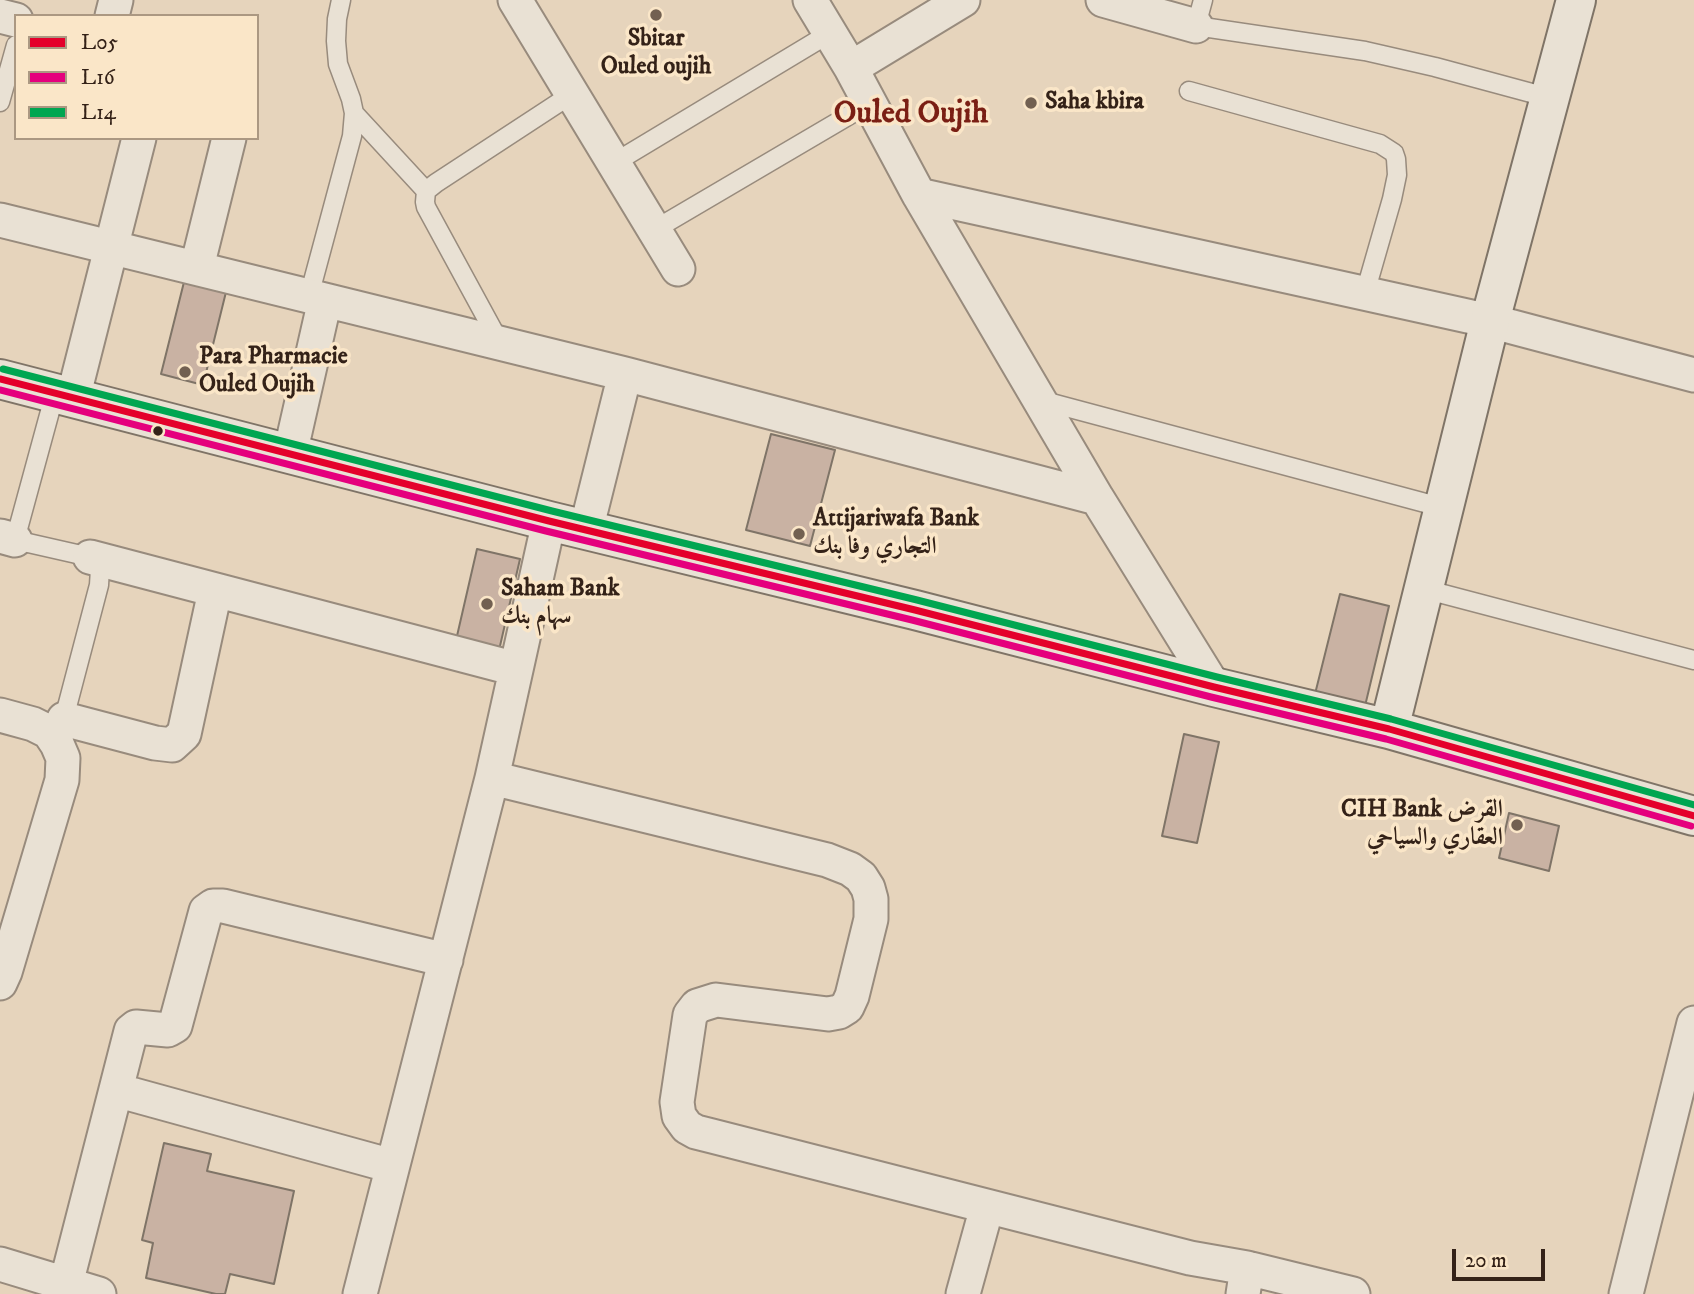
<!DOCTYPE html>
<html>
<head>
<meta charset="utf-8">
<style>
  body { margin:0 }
  #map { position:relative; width:1694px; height:1294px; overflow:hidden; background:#e6d4bc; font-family:"IM FELL DW Pica",serif }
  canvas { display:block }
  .legend { position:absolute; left:14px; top:14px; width:245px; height:126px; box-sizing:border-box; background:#fae6c8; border:2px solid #ab9882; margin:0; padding:9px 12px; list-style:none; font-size:21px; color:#342218 }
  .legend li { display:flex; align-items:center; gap:14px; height:35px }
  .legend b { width:35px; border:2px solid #ab9882 }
  .scale { position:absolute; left:1452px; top:1249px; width:93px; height:32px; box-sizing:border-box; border:4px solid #342218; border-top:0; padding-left:9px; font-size:21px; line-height:24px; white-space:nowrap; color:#342218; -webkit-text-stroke:5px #fae6c8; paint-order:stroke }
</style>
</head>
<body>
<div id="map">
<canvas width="1694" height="1294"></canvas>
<ul class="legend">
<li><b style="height:9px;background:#e4002b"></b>L05</li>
<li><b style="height:9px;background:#e5007d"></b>L16</li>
<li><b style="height:9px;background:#00a651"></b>L14</li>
</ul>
<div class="scale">20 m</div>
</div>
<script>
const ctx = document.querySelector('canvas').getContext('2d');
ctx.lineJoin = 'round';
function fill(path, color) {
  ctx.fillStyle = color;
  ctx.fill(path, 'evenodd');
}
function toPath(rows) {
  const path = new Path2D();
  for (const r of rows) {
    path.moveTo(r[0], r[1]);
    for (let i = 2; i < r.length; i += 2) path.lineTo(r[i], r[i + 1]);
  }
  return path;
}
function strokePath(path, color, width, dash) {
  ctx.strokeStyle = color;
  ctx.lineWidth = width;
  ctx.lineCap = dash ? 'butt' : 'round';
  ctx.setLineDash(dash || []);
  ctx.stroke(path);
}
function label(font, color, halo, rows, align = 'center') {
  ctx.font = font + ' "IM FELL DW Pica",Amiri,serif';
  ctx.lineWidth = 7;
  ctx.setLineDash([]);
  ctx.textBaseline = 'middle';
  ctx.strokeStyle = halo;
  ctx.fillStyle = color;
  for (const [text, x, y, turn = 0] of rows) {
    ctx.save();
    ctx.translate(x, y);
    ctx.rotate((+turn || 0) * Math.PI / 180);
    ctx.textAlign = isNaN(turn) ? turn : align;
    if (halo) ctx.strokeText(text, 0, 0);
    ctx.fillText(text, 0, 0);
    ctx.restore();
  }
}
const building = toPath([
  [184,282,226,292,203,385,161,374,184,282],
  [771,434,835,450,810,546,746,530,771,434],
  [477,549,520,559,497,659,454,649,477,549],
  [1340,594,1389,606,1365,706,1315,694,1340,594],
  [1184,734,1219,742,1197,843,1162,836,1184,734],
  [1509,813,1559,826,1549,871,1499,858,1509,813],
  [164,1143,211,1154,207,1171,294,1191,274,1284,230,1274,225,1294,216,1294,146,1278,153,1243,142,1240,164,1143]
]);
fill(building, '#c9b2a3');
strokePath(building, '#7f7467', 2);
const lane = toPath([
  [1203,0,1196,26,1365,51,1435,67,1550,98],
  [1189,91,1380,144,1394,153,1396,159,1397,175,1392,199,1365,293],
  [0,102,16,45],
  [354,113,426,191],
  [614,163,830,33],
  [654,230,870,103],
  [309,296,352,136,354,113,351,99,338,64,336,41,337,19,341,0],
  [500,343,426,207,425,202,426,191,436,183,572,94],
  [55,393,15,540,90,557,100,569,99,585,62,726],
  [1040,400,1444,508],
  [1424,589,1694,660]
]);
const street = toPath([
  [515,0,678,269],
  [810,0,851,68,919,195,1097,498,1214,687],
  [1103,0,1196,26],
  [0,16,16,20],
  [112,16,116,0],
  [851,68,963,0],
  [919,195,1490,321,1694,375],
  [0,220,625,374,1097,498],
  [197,267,229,138],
  [73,398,139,138],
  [290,454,325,300],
  [586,530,625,374],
  [0,536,15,540],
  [90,557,516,669],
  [0,715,33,724,49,732,57,744,63,758,62,780,5,972,0,983],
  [64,719,155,743,172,745,184,734,215,591],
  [492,778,827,860,850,869,861,877,868,888,871,899,871,919,852,996,847,1007,839,1012,828,1014,716,1000,697,1006,690,1015,677,1102,679,1116,687,1127,696,1132,712,1136,1190,1258,1247,1268,1243,1294],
  [116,1090,392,1166],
  [0,1264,99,1294],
  [1247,1268,1353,1294],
  [66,1284,131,1031,136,1027,168,1030,175,1026,206,911,213,906,223,906,446,960],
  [360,1294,492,778,549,521],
  [963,1294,987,1207],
  [1626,1294,1694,1023]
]);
const secondary = toPath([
  [0,379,549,521,915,610,1214,687,1389,729,1694,816],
  [1389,729,1490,321,1576,0]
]);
strokePath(lane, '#988b7d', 21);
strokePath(street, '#988b7d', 37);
strokePath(secondary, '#7f7467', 42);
strokePath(lane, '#e9e1d4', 18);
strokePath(street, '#e9e1d4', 33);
strokePath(secondary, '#e9e1d4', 38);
strokePath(toPath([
  [0,379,549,521,915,610,1214,687,1389,729,1694,816]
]), '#e4002b', 7);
strokePath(toPath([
  [0,390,546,531,912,620,1211,697,1386,739,1691,826]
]), '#e5007d', 7);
strokePath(toPath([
  [3,369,552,511,917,600,1217,677,1391,719,1694,805]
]), '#00a651', 7);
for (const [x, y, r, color] of [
  [656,15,7,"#726051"],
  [1031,103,7,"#726051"],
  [185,372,7,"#726051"],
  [158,431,6,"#342218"],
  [799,534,7,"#726051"],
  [487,604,7,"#726051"],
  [1517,825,7,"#726051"]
]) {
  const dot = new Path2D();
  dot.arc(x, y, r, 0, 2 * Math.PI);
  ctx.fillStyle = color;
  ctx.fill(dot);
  strokePath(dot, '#fae6c8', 2.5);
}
label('bold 24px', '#342218', '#fae6c8', [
  ["Sbitar",656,40,"center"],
  ["Ouled oujih",656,68,"center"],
  ["Saha kbira",1045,103],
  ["Para Pharmacie",199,358],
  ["Ouled Oujih",199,386],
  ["Attijariwafa Bank",813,520],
  ["التجاري وفا بنك",813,548],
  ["Saham Bank",501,590],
  ["سهام بنك",501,618],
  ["CIH Bank القرض",1503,811,"right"],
  ["العقاري والسياحي",1503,839,"right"]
], 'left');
label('bold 32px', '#7a1f14', '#fae6c8', [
  ["Ouled Oujih",911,115]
]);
</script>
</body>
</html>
